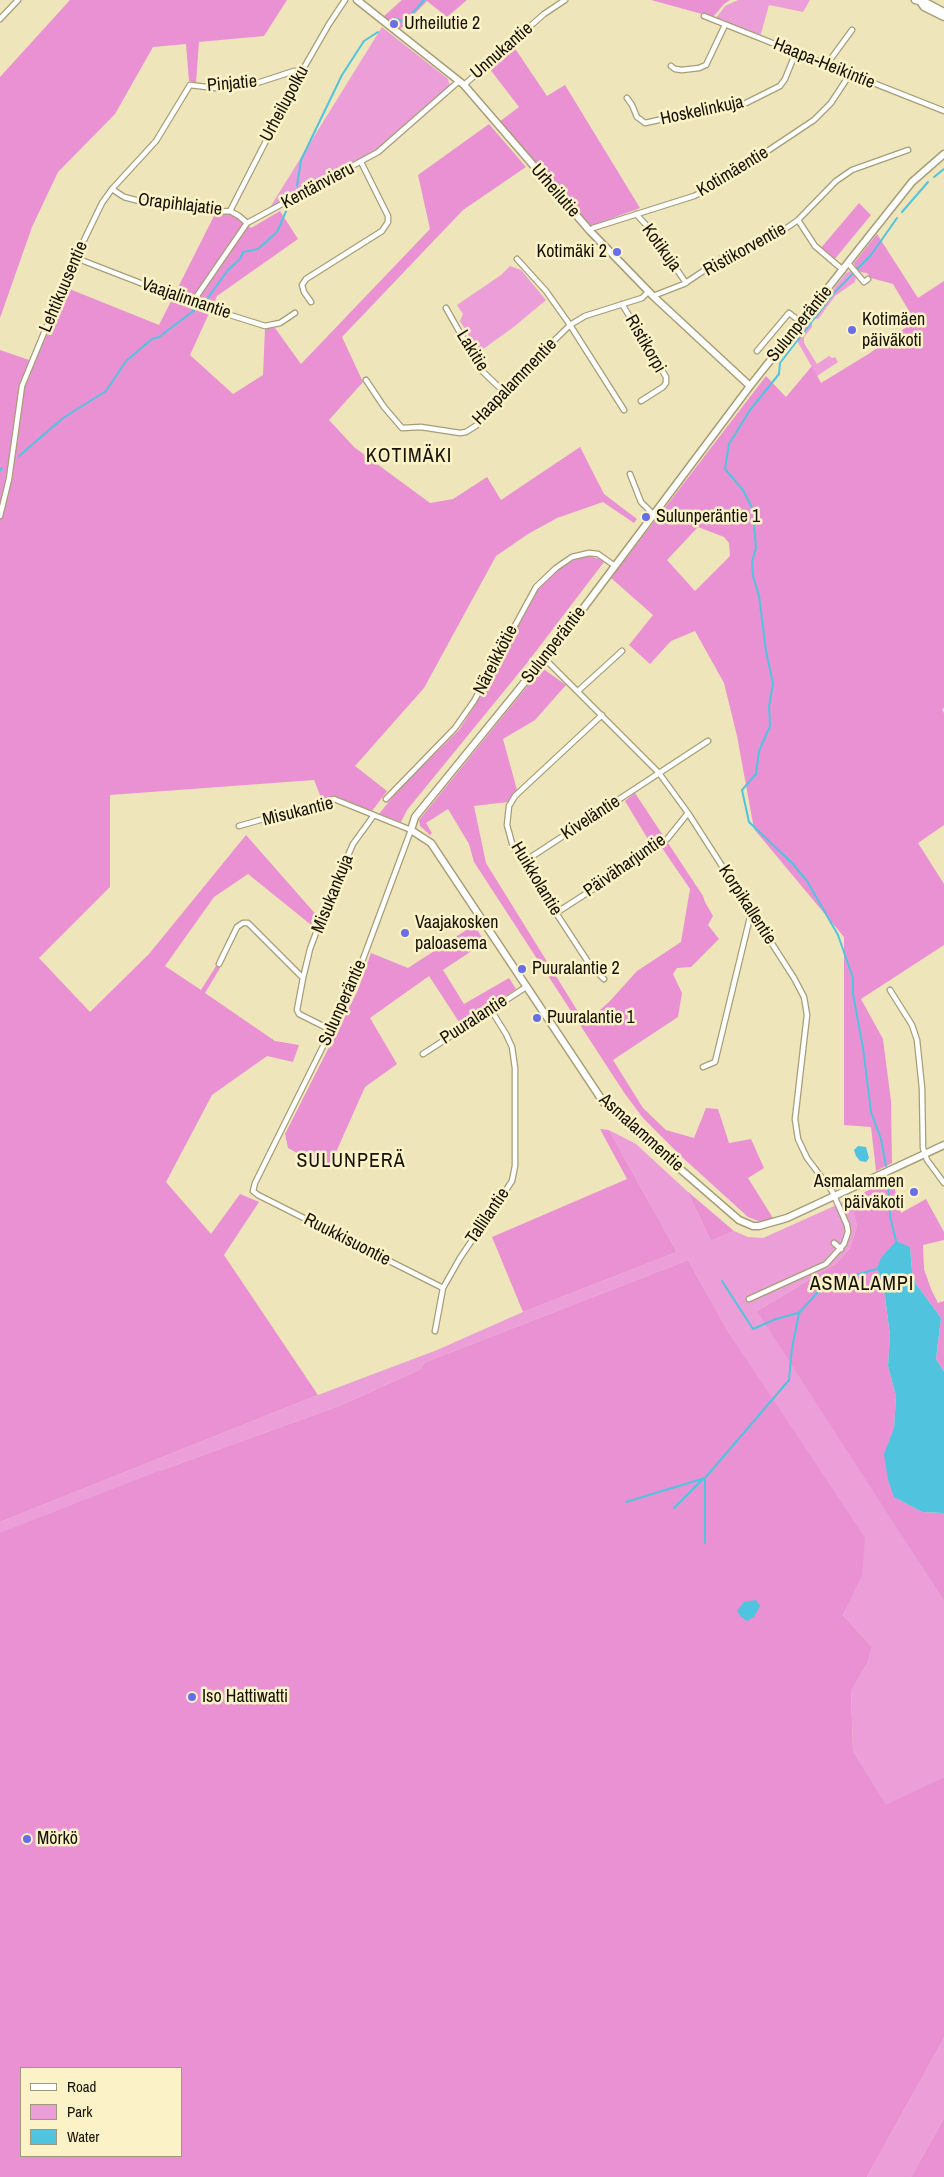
<!DOCTYPE html>
<html>
<head>
<meta charset="utf-8">
<style>
  body { margin:0 }
  #map { position:relative; width:944px; height:2177px; overflow:hidden; background:#efe5bb; font-family:"Archivo Narrow",sans-serif }
  canvas { display:block }
  .legend { position:absolute; left:20px; top:2067px; width:162px; height:90px; box-sizing:border-box; background:#fcf2c8; border:1px solid #a0987a; margin:0; padding:6px 9px; list-style:none; font-size:15px; color:#151204 }
  .legend li { display:flex; align-items:center; gap:10px; height:25px }
  .legend b { width:25px; border:1px solid #a0987a }
</style>
</head>
<body>
<div id="map">
<canvas width="944" height="2177"></canvas>
<ul class="legend">
<li><b style="height:6px;background:#fff"></b>Road</li>
<li><b style="height:14px;background:#ec9ed8"></b>Park</li>
<li><b style="height:14px;background:#50c4df"></b>Water</li>
</ul>
</div>
<script>
const ctx = document.querySelector('canvas').getContext('2d');
ctx.lineJoin = 'round';
function fill(path, color) {
  ctx.fillStyle = color;
  ctx.fill(path, 'evenodd');
}
function toPath(rows) {
  const path = new Path2D();
  for (const r of rows) {
    path.moveTo(r[0], r[1]);
    for (let i = 2; i < r.length; i += 2) path.lineTo(r[i], r[i + 1]);
  }
  return path;
}
function strokePath(path, color, width, dash) {
  ctx.strokeStyle = color;
  ctx.lineWidth = width;
  ctx.lineCap = dash ? 'butt' : 'round';
  ctx.setLineDash(dash || []);
  ctx.stroke(path);
}
function label(font, color, halo, rows, align = 'center') {
  ctx.font = font + ' "Archivo Narrow",sans-serif';
  ctx.lineWidth = 5;
  ctx.setLineDash([]);
  ctx.textBaseline = 'middle';
  ctx.strokeStyle = halo;
  ctx.fillStyle = color;
  for (const [text, x, y, turn = 0] of rows) {
    ctx.save();
    ctx.translate(x, y);
    ctx.rotate((+turn || 0) * Math.PI / 180);
    ctx.textAlign = isNaN(turn) ? turn : align;
    if (halo) ctx.strokeText(text, 0, 0);
    ctx.fillText(text, 0, 0);
    ctx.restore();
  }
}
fill(toPath([
  [738,0,810,0,803,12,769,5,760,37,716,18,725,6],
  [382,27,448,79,450,86,377,149,269,209],
  [510,266,521,270,546,300,515,326,479,352,460,321,463,314,457,305,501,275],
  [850,271,856,276,855,282,835,296,818,319,814,319,812,316,846,273],
  [807,322,812,323,812,327,804,337,804,343,817,364,829,356,832,358,835,357,838,362,817,376,795,337],
  [609,1130,636,1144,687,1191,711,1241,734,1231,748,1237,763,1238,850,1199,857,1226,850,1248,837,1263,757,1311,894,1428,900,1532,944,1601,944,1777,886,1806,853,1751,851,1689,868,1662,872,1647,843,1615,846,1609,732,1338,688,1260,426,1362,419,1370,339,1406,159,1471,0,1867,0,1522,318,1395,437,1350,523,1312,677,1252],
  [944,2038,944,2118,911,2177,867,2177]
]), '#ec9ed8');
fill(toPath([
  [70,0,287,0,264,36,199,42,196,83,189,81,186,44,153,47,115,114,58,172,32,227,0,318,0,77],
  [402,0,467,0,447,17,427,1,399,30,384,16],
  [651,0,730,0,724,4,713,17],
  [514,47,547,96,565,85,640,208,588,227,499,122,519,107,489,68],
  [489,124,526,167,463,210,342,337,363,382,329,420,354,447,430,503,453,499,487,477,501,500,580,447,604,494,637,519,634,523,603,502,557,518,528,534,496,556,424,688,355,766,387,791,372,811,333,797,322,800,314,780,110,795,110,887,39,958,90,1012,149,954,246,835,319,918,315,928,248,874,214,897,165,966,201,990,216,966,220,968,205,993,275,1041,299,1045,293,1062,267,1056,212,1095,166,1182,211,1234,240,1194,259,1202,224,1255,318,1395,0,1522,0,350,35,362,67,288,159,325,215,214,230,213,238,217,251,228,280,211,298,239,217,296,190,355,233,394,263,375,265,328,275,328,301,364,430,229,418,175],
  [859,203,871,215,834,260,820,249],
  [877,234,918,298,944,281,944,708,942,709,944,713,944,825,918,843,944,884,944,945,861,999,883,1039,891,1101,892,1163,876,1171,871,1127,844,1125,844,937,754,829,737,736,724,683,695,631,671,641,650,664,629,645,653,615,611,578,766,376,786,397,812,366,821,383,870,353,915,321,893,284,871,278,867,273,860,272,856,268,854,263],
  [698,527,724,537,729,543,730,556,695,591,667,560],
  [589,556,600,559,604,562,527,663,407,810,401,822,379,814,399,789,459,730,477,702,539,588,558,569,574,560],
  [542,668,566,685,535,720,503,739,517,790,508,802,474,806,486,863,585,1023,609,1002,637,971,681,942,690,889,658,842,652,846,625,801,635,793,703,896,705,902,713,916,708,925,719,939,691,967,677,968,673,974,682,993,678,1017,613,1060,643,1108,666,1130,694,1138,706,1108,718,1109,729,1143,751,1139,764,1168,748,1178,773,1218,761,1222,748,1217,682,1157,643,1118,625,1094,474,862,469,844,448,809,426,823,432,833,430,835,420,826,419,820],
  [474,925,485,942,443,970,464,1004,509,978,516,989,461,1025,429,976,370,1018,397,1064,365,1087,328,1170,288,1148,285,1134,358,990,371,953,408,968],
  [600,1129,609,1130,677,1252,523,1312,492,1237,627,1179],
  [892,1179,901,1213,926,1199,944,1232,944,1240,923,1245,924,1269,931,1289,938,1303,944,1301,944,1372,936,1359,941,1318,916,1284,912,1271,910,1247,877,1269,883,1282,890,1335,888,1366,896,1396,894,1428,884,1454,894,1497,922,1512,944,1513,944,1601,757,1311,837,1263,850,1248,857,1226,850,1199],
  [687,1191,734,1231,711,1241],
  [688,1260,732,1338,865,1538,862,1575,843,1615,872,1647,868,1662,851,1690,853,1751,886,1805,944,1777,944,2038,867,2177,0,2177,0,1533,159,1471,339,1406,419,1370,426,1362],
  [21,2068,181,2068,181,2156,21,2156],
  [944,2118,944,2177,911,2177]
]), '#ea91d4');
fill(toPath([
  [858,1146,866,1147,869,1158,866,1162,860,1161,856,1156,854,1150],
  [896,1241,910,1247,912,1271,916,1284,941,1318,936,1359,944,1372,944,1513,922,1512,894,1497,888,1480,884,1454,894,1428,896,1396,888,1366,890,1335,883,1282,877,1269,881,1258],
  [756,1600,760,1606,754,1617,747,1621,741,1617,737,1611,744,1602]
]), '#50c4df');
strokePath(toPath([
  [394,18,404,22,424,0],
  [934,177,944,169],
  [297,186,301,160,342,75,364,41,378,32],
  [902,212,928,182],
  [207,299,228,270,240,259,243,252,258,249,277,232,287,209],
  [19,456,63,418,106,391,126,361,152,339,159,337,196,309],
  [0,470,2,468],
  [886,1166,881,1139,871,1112,863,1048,853,994,853,978,838,935,807,881,792,863,749,822,742,790,756,774,759,751,770,726,769,706,773,684,766,651,759,596,753,576,752,562,756,548,754,525,757,518,743,490,725,469,729,444,750,410,779,374,780,363,834,293,871,255,897,218],
  [888,1184,890,1216,896,1241],
  [722,1281,753,1329,776,1319,798,1313],
  [626,1502,705,1478],
  [674,1508,704,1478],
  [705,1543,705,1478,789,1380,792,1348,799,1313,817,1293,851,1276,877,1269]
]), '#50c4df', 2);
const street = toPath([
  [704,16,944,111],
  [0,19,18,0],
  [827,64,852,30],
  [671,66,675,69,682,70,699,68,706,65,725,25],
  [464,85,544,14,565,0],
  [627,98,632,105,637,117,645,123,672,117,740,106,780,86,785,79,796,52],
  [112,189,124,197,147,203,213,212,230,211,239,216,247,223],
  [230,211,302,71,329,24,345,0],
  [636,214,648,227,686,283],
  [798,220,815,246,843,270],
  [590,231,593,228,694,196,715,186,814,120,831,103,850,74],
  [76,258,192,303,265,326,280,323,295,313],
  [517,259,546,291,570,325,624,410],
  [848,263,864,282,868,279],
  [653,296,684,284,724,257,778,234,798,220,836,181,852,170,908,150],
  [311,302,304,292,302,285,306,279,382,231,388,222,388,216,361,162],
  [192,303,247,223,378,152,459,81],
  [622,304,666,377,666,383,663,387,641,401],
  [446,308,481,370,503,391],
  [757,351,789,313,801,322],
  [366,380,384,407,402,428,421,427,460,433,466,432,477,425,490,412,503,391,570,325,585,316,642,298,648,292],
  [630,474,641,502,654,515],
  [0,516,9,479,22,386,72,265,102,203,112,189,156,141,190,85,215,88,251,85,294,71,302,71],
  [545,659,659,773,688,813,794,978,804,997,807,1015,795,1119,798,1139,807,1158,832,1191,847,1225,848,1232,844,1244,826,1264,749,1299],
  [578,691,622,651],
  [602,715,515,796,509,806,507,825,513,847,590,965,604,979],
  [386,799,455,728,474,701,536,587,556,568,572,557,589,553,598,554,615,566],
  [239,826,334,799,411,830,353,986,255,1183,253,1191,258,1195,443,1288],
  [522,863,708,741],
  [556,913,654,850,668,838,688,813],
  [219,964,237,927,243,923,248,923,303,978,297,1010,299,1014,331,1030],
  [303,978,310,949,326,906,353,844,374,815],
  [890,990,912,1025,917,1040,922,1088,923,1148,927,1160,944,1183],
  [423,1054,526,987],
  [703,1067,715,1062,751,913],
  [834,1243,841,1249],
  [435,1331,443,1288,460,1258,512,1181,515,1166,515,1068,512,1047,506,1034,491,1010]
]);
const secondary = toPath([
  [357,0,464,85,590,231,653,296,750,386],
  [915,0,927,3,944,12],
  [921,3,924,7,944,17],
  [944,154,912,182,750,386,567,630,415,817,411,830,431,843,604,1103,739,1220,753,1226,759,1226,787,1218,944,1145]
]);
strokePath(street, '#a79e76', 7);
strokePath(secondary, '#a79e76', 9);
strokePath(street, '#fff', 4.5);
strokePath(secondary, '#fff', 6);
for (const [x, y, r, color] of [
  [394,24,5,"#666fe7"],
  [617,252,5,"#666fe7"],
  [852,330,5,"#666fe7"],
  [646,517,5,"#666fe7"],
  [405,933,5,"#666fe7"],
  [522,969,5,"#666fe7"],
  [537,1018,5,"#666fe7"],
  [914,1192,5,"#666fe7"],
  [192,1697,5,"#666fe7"],
  [27,1839,5,"#666fe7"]
]) {
  const dot = new Path2D();
  dot.arc(x, y, r, 0, 2 * Math.PI);
  ctx.fillStyle = color;
  ctx.fill(dot);
  strokePath(dot, '#fcf2c8', 2);
}
label('18px', '#151204', '#fcf2c8', [
  ["Urheilutie 2",404,24],
  ["Kotimäki 2",607,252,"right"],
  ["Kotimäen",862,320],
  ["päiväkoti",862,341],
  ["Sulunperäntie 1",656,517],
  ["Vaajakosken",415,923],
  ["paloasema",415,944],
  ["Puuralantie 2",532,969],
  ["Puuralantie 1",547,1018],
  ["Asmalammen",904,1182,"right"],
  ["päiväkoti",904,1203,"right"],
  ["Iso Hattiwatti",202,1697],
  ["Mörkö",37,1839]
], 'left');
label('18px', '#151204', '#fcf2c8', [
  ["Unnukantie",502,51,-41],
  ["Haapa-Heikintie",824,64,22],
  ["Pinjatie",232,84,-5],
  ["Urheilupolku",285,104,-62],
  ["Hoskelinkuja",702,111,-12],
  ["Kotimäentie",733,172,-31],
  ["Kentänvieru",318,186,-28],
  ["Urheilutie",555,191,49],
  ["Orapihlajatie",180,205,7],
  ["Kotikuja",661,248,54],
  ["Ristikorventie",745,250,-29],
  ["Lehtikuusentie",64,287,-67],
  ["Vaajalinnantie",186,299,19],
  ["Sulunperäntie",800,324,-51],
  ["Ristikorpi",645,344,60],
  ["Lakitie",472,351,58],
  ["Haapalammentie",515,382,-46],
  ["Sulunperäntie",554,645,-52],
  ["Näreikkötie",496,660,-63],
  ["Misukantie",298,812,-14],
  ["Kiveläntie",591,818,-33],
  ["Päiväharjuntie",625,866,-35],
  ["Huikkolantie",536,879,59],
  ["Misukankuja",333,894,-68],
  ["Korpikallentie",747,905,57],
  ["Sulunperäntie",343,1003,-66],
  ["Puuralantie",474,1020,-33],
  ["Asmalammentie",641,1133,42],
  ["Tallilantie",488,1216,-56],
  ["Ruukkisuontie",347,1240,27]
]);
ctx.letterSpacing = '1px';
label('20px', '#151204', '#fcf2c8', [
  ["KOTIMÄKI",409,457],
  ["SULUNPERÄ",351,1162],
  ["ASMALAMPI",862,1285]
]);
ctx.letterSpacing = '0px';
</script>
</body>
</html>
